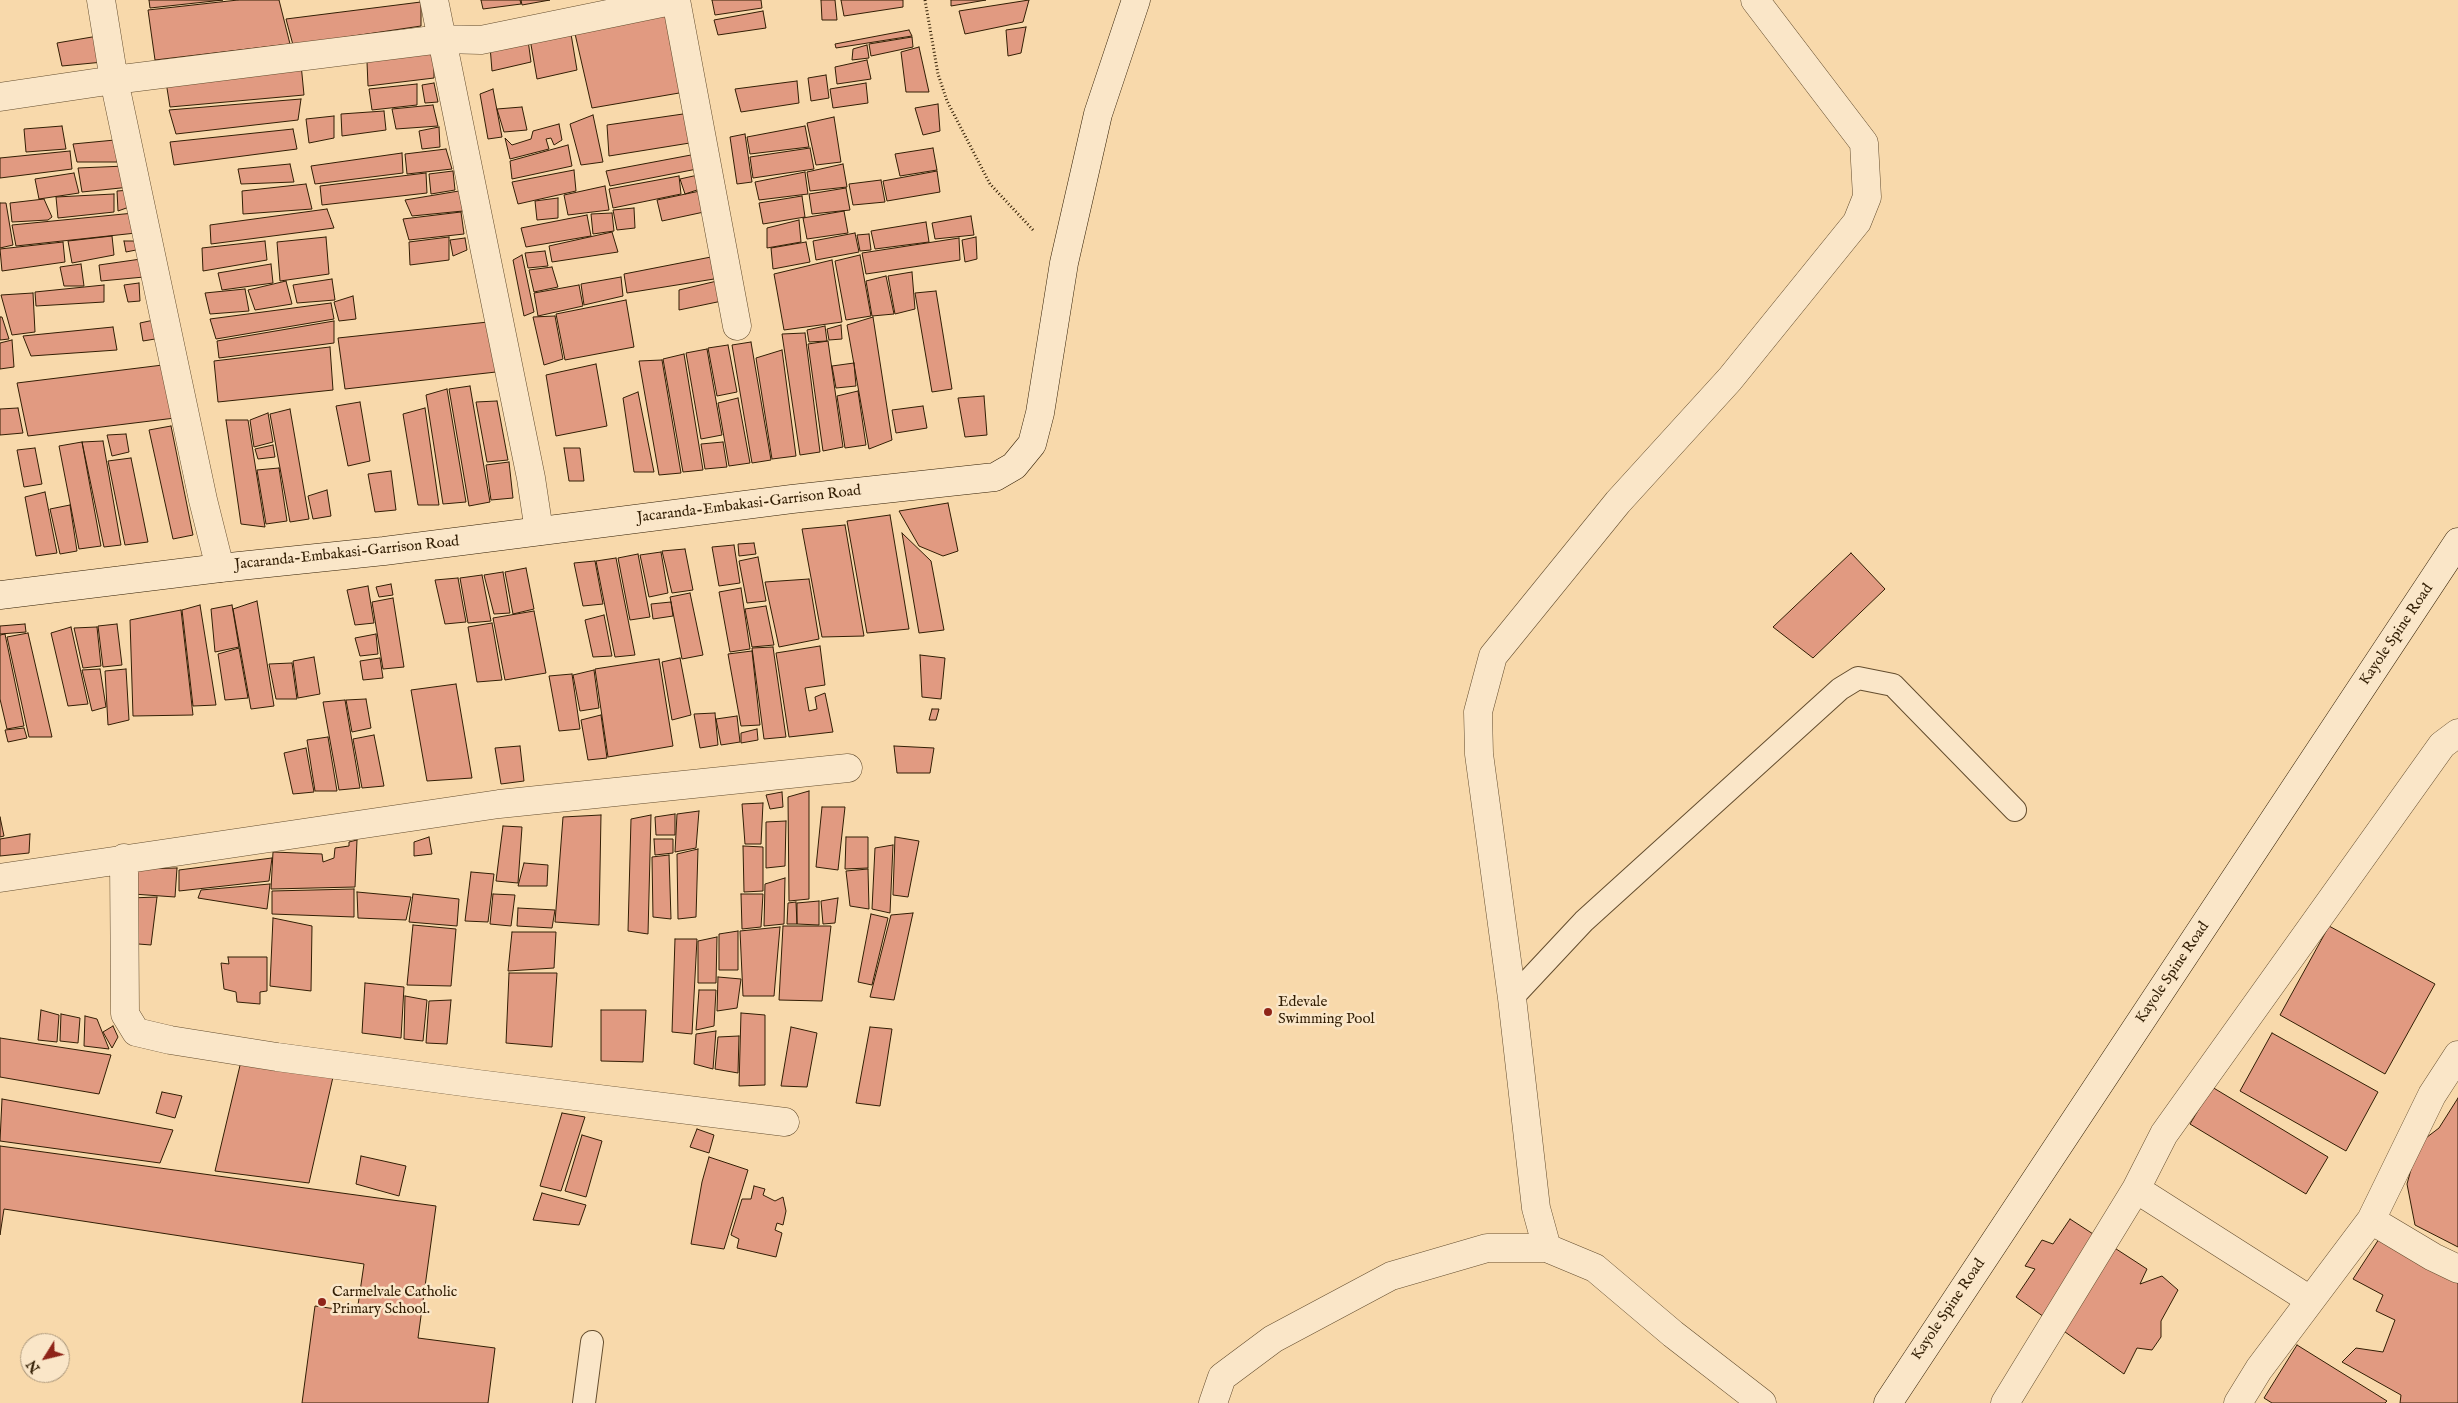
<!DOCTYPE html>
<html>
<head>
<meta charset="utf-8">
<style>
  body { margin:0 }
  #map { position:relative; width:2458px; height:1403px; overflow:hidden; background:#f8d9ab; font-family:"IM FELL English",serif }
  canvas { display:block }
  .north { position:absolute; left:20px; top:1333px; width:50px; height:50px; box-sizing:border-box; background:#fae6c8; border:1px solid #aa967a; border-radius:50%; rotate:234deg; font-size:14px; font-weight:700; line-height:20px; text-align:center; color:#321e04 }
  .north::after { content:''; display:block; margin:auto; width:18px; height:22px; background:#8f2418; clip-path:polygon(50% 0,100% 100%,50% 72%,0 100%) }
</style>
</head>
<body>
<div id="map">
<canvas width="2458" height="1403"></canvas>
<div class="north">N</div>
</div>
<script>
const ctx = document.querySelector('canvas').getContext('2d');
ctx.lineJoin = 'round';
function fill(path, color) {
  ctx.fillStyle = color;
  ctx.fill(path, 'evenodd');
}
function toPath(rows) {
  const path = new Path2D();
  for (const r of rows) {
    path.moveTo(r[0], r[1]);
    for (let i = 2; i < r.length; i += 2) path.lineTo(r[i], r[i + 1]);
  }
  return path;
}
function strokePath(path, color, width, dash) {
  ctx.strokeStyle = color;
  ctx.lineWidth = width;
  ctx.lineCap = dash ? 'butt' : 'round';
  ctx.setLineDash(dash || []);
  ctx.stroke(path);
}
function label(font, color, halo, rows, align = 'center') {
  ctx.font = font + ' "IM FELL English",serif';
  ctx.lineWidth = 5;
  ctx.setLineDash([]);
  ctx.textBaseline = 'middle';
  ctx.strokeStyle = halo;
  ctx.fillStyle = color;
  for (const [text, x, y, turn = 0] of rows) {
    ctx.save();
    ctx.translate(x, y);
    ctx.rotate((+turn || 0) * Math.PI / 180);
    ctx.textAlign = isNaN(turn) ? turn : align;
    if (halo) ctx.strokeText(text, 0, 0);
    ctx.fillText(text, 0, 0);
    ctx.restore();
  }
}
const building = toPath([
  [149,0,223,0,150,8,149,0],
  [238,0,279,0,290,44,155,60,148,10,238,0],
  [481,0,520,0,521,4,483,9,481,0],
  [521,0,550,0,522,5,521,0],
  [712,0,761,0,762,8,715,15,712,0],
  [821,0,835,0,837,20,822,20,821,0],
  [841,0,903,0,903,7,844,16,841,0],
  [951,0,986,0,951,6,951,0],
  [1029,0,1023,22,965,34,959,11,1029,0],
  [421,2,421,26,293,45,286,19,421,2],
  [669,11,685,92,592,108,573,25,669,11],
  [763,11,766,28,718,35,714,20,763,11],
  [1026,27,1021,53,1008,56,1006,30,1026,27],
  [570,28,577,70,537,79,530,39,570,28],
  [909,30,912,36,836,48,835,44,909,30],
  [98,36,103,62,62,66,57,43,98,36],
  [912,37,913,47,871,56,869,44,912,37],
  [528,40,531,62,492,71,490,46,528,40],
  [867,45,869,58,852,60,853,49,867,45],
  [919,47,929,92,906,92,901,52,919,47],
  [434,51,434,78,368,86,367,62,434,51],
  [867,60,871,79,837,84,835,67,867,60],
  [301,64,304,95,170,107,166,82,301,64],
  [826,75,829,98,811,101,808,78,826,75],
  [797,81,799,103,741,112,735,89,797,81],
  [434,83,438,102,425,103,422,85,434,83],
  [866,83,868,103,833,108,830,89,866,83],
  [417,84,417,105,372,110,369,89,417,84],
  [493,89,502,137,488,139,480,94,493,89],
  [301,99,298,120,176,134,169,110,301,99],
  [938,104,940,131,923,135,915,108,938,104],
  [433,105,438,126,396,129,392,109,433,105],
  [522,107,527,130,504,132,497,109,522,107],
  [384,111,386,130,342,136,341,114,384,111],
  [690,113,696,142,609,156,607,125,690,113],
  [593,115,603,162,581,165,570,124,593,115],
  [334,116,334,138,309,143,306,119,334,116],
  [834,117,841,162,816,165,807,123,834,117],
  [559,124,562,140,554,145,551,138,546,139,549,149,510,159,505,138,512,145,531,139,533,131,559,124],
  [62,126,66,149,26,152,24,129,62,126],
  [805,126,809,147,750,154,747,137,805,126],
  [439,127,440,147,422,149,419,131,439,127],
  [293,129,297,149,174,165,170,142,293,129],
  [745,134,752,182,737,184,730,137,745,134],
  [115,140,117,162,77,162,73,144,115,140],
  [568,145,572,166,512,179,510,161,568,145],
  [810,148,814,169,753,178,750,157,810,148],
  [933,148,937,170,900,176,895,154,933,148],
  [446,149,452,169,407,174,405,154,446,149],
  [70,151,72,169,0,178,0,158,70,151],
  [402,153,403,173,315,184,311,166,402,153],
  [691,155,697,169,610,186,606,171,691,155],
  [290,164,294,182,241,184,238,169,290,164],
  [843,164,847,187,810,191,807,172,843,164],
  [126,166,130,187,82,192,78,168,126,166],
  [574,170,576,191,518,204,512,182,574,170],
  [453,171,455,190,431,194,429,174,453,171],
  [937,171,940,192,887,201,883,181,937,171],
  [805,172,808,194,759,200,755,182,805,172],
  [74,173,79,193,39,199,35,179,74,173],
  [426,173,427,193,322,205,320,186,426,173],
  [698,175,700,189,685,194,680,179,698,175],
  [679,176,681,194,613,208,609,189,679,176],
  [881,180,885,202,853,205,849,184,881,180],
  [306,184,312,209,243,214,242,191,306,184],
  [605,186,609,210,568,215,564,195,605,186],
  [846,188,850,210,812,214,809,194,846,188],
  [131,190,132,206,118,211,117,191,131,190],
  [459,191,463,211,412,216,405,200,459,191],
  [700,191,704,212,662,221,657,200,700,191],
  [114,194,114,212,58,218,56,197,114,194],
  [802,196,805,217,763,224,759,203,802,196],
  [558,198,558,218,537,220,535,201,558,198],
  [44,199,52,217,48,220,12,222,10,203,44,199],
  [0,203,6,203,13,245,0,248,0,203],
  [634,208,635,228,617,230,613,210,634,208],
  [327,209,334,228,211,244,210,225,327,209],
  [844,211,848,233,807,239,803,218,844,211],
  [461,212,464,234,409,240,403,219,461,212],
  [134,213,136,233,16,246,12,225,134,213],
  [612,213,614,231,593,234,591,214,612,213],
  [587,215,591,236,526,247,521,228,587,215],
  [971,216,974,235,935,239,932,223,971,216],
  [799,220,801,242,767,248,767,228,799,220],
  [926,222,929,242,875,249,871,231,926,222],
  [612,232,618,252,552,262,549,246,612,232],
  [855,233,859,252,816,260,813,241,855,233],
  [869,234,871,250,860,251,857,235,869,234],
  [112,236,114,255,72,263,68,241,112,236],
  [326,237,329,274,280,281,277,242,326,237],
  [449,237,449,260,410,265,409,242,449,237],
  [976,237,977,259,965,262,962,240,976,237],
  [465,238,467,250,453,256,450,240,465,238],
  [959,238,960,260,866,274,862,253,959,238],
  [124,241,135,241,136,250,126,252,124,241],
  [265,241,267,260,203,271,202,248,265,241],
  [63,242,65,262,2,271,0,249,63,242],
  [806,242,810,262,773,269,771,248,806,242],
  [545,251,548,266,528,268,525,253,545,251],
  [522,255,534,312,524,316,513,260,522,255],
  [860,255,871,316,846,320,835,261,860,255],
  [711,257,714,279,627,293,624,274,711,257],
  [141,259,144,277,101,281,99,265,141,259],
  [832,260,842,322,784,330,774,274,832,260],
  [81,264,84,286,64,286,60,267,81,264],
  [271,264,273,283,222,290,218,273,271,264],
  [552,267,558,287,534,292,529,270,552,267],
  [912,272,915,309,895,314,888,276,912,272],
  [886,276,894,314,872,316,866,281,886,276],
  [621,277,623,296,584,305,581,284,621,277],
  [332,279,335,300,297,303,293,285,332,279],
  [286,281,292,304,255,310,248,290,286,281],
  [717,281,722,301,679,310,679,290,717,281],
  [139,283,140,301,128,302,124,285,139,283],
  [104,285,104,302,36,306,35,292,104,285],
  [579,285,583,306,538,316,534,293,579,285],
  [245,289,249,311,210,314,205,293,245,289],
  [936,291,952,389,932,392,915,293,936,291],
  [33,293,35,332,12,335,1,295,33,293],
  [353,296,356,319,339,321,334,302,353,296],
  [626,300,634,347,565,360,556,314,626,300],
  [331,303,334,319,216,339,210,319,331,303],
  [555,316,563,359,544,365,533,317,555,316],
  [0,317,2,317,9,339,0,340,0,317],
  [873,317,892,440,869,449,847,325,873,317],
  [154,320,155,339,143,341,140,323,154,320],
  [334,321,334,343,219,358,217,341,334,321],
  [488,322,496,372,345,389,338,338,488,322],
  [841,325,842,339,829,340,827,329,841,325],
  [825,326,827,341,809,342,807,330,825,326],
  [113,327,117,350,31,356,23,336,113,327],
  [805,333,820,452,800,455,782,334,805,333],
  [12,340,14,367,0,369,0,343,12,340],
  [828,341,843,447,823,451,808,344,828,341],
  [751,342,771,460,752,463,732,345,751,342],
  [728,345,737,392,717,396,708,348,728,345],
  [330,347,333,390,218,402,214,361,330,347],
  [707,349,722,435,701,439,686,353,707,349],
  [782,350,796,456,772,459,756,358,782,350],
  [684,354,703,470,683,472,663,359,684,354],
  [662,360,681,473,659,475,639,361,662,360],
  [854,363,856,386,836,388,832,366,854,363],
  [171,364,175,418,28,436,17,383,171,364],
  [596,364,607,426,556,436,546,375,596,364],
  [470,386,490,502,469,506,449,389,470,386],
  [447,389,466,502,443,504,426,395,447,389],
  [858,391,866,445,845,448,837,396,858,391],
  [638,392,654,472,634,472,623,398,638,392],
  [984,396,987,435,965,437,958,398,984,396],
  [738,398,750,463,729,466,718,403,738,398],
  [497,401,508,460,487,462,476,402,497,401],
  [360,402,370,461,348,466,336,406,360,402],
  [923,406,927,428,896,433,892,410,923,406],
  [18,408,23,433,0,435,0,409,18,408],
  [425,408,439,505,418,505,403,414,425,408],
  [290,409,309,519,290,522,270,414,290,409],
  [268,413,273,442,254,447,250,420,268,413],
  [226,420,248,420,265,527,241,524,226,420],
  [171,426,193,535,173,539,149,430,171,426],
  [126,434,129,452,112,456,107,435,126,434],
  [103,441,121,545,104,547,82,442,103,441],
  [82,442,101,546,79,549,59,446,82,442],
  [723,442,727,467,705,469,701,444,723,442],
  [273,445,275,457,258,459,255,449,273,445],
  [35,448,42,484,24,487,17,450,35,448],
  [564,448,580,448,584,481,569,481,564,448],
  [131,458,148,542,125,545,108,461,131,458],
  [509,462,513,498,491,500,486,465,509,462],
  [279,468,287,521,266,524,257,470,279,468],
  [391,471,396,510,375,512,368,474,391,471],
  [327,490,331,516,313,519,308,496,327,490],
  [45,492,57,553,36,556,25,497,45,492],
  [948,503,958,551,943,556,919,546,899,511,948,503],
  [70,505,77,551,60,554,50,509,70,505],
  [890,515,909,629,867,633,847,521,890,515],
  [845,525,864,636,822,637,802,529,845,525],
  [902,533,931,561,944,630,919,633,902,533],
  [754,543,756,554,739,556,738,544,754,543],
  [734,545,740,583,719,586,712,547,734,545],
  [685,549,693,590,672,593,662,551,685,549],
  [661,552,668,593,649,597,640,555,661,552],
  [1851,553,1885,589,1813,658,1773,627,1851,553],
  [638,554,650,617,630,620,618,558,638,554],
  [758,557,766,601,747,603,739,561,758,557],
  [616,558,635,655,615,657,596,561,616,558],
  [595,561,603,604,583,606,574,563,595,561],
  [526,568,534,609,513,614,505,572,526,568],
  [503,572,510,613,494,614,484,575,503,572],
  [482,575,491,621,468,623,460,578,482,575],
  [458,578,466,622,445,624,435,580,458,578],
  [809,579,819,639,779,647,765,582,809,579],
  [391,584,393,595,379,597,376,587,391,584],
  [368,586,374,623,355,625,347,590,368,586],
  [741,588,750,649,730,652,719,592,741,588],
  [690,593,703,655,682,659,670,597,690,593],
  [393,598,404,667,383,669,372,602,393,598],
  [257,601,274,706,251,709,233,609,257,601],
  [671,602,673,616,653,619,651,604,671,602],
  [200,605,216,705,193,706,182,610,200,605],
  [232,605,239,647,215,652,211,609,232,605],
  [766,606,774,645,752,647,745,609,766,606],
  [181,610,193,715,133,716,130,620,181,610],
  [534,611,546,673,505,680,493,618,534,611],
  [604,615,612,656,593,657,585,620,604,615],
  [492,623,502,680,477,682,468,627,492,623],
  [25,624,26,632,0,634,0,626,25,624],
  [117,624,122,665,103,667,98,626,117,624],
  [71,627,88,704,68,706,51,633,71,627],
  [97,627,101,666,83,668,74,628,97,627],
  [28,633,52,737,29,737,7,637,28,633],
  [5,634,24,726,7,729,0,699,0,635,5,634],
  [376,634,378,654,360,656,355,638,376,634],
  [820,646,825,685,805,688,809,711,817,709,815,697,825,693,833,732,789,737,776,653,820,646],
  [773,647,786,737,764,739,752,648,773,647],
  [239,648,248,698,225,700,218,654,239,648],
  [752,651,760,725,741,726,728,654,752,651],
  [920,655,945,658,941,699,922,697,920,655],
  [314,657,320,694,298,698,293,661,314,657],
  [380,658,383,678,363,680,360,661,380,658],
  [680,658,691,715,672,720,662,662,680,658],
  [659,659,673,746,608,757,595,669,659,659],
  [292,663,297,699,276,699,269,664,292,663],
  [100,669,106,707,92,711,82,670,100,669],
  [126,669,129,720,108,725,105,671,126,669],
  [594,670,599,708,580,711,573,675,594,670],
  [572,674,580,729,559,731,549,676,572,674],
  [456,684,472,778,427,781,411,690,456,684],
  [366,699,371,728,352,732,346,700,366,699],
  [345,700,360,788,339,790,323,702,345,700],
  [932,709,939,709,936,720,929,720,932,709],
  [715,713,718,745,700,748,694,714,715,713],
  [601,715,607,758,588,760,581,720,601,715],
  [737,716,740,742,721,745,716,719,737,716],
  [24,728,27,738,8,742,5,730,24,728],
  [757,729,758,740,741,743,741,733,757,729],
  [374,735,384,786,362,788,353,739,374,735],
  [328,737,337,791,315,791,307,740,328,737],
  [520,746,524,781,501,784,495,748,520,746],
  [894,746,934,748,930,773,897,773,894,746],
  [306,748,314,792,293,794,284,753,306,748],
  [809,791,809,899,789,901,788,797,809,791],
  [782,792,783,807,770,809,766,795,782,792],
  [763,803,761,844,745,844,742,804,763,803],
  [822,807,845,807,838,870,816,867,822,807],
  [699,811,696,848,675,852,677,814,699,811],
  [675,814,675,835,656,835,655,817,675,814],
  [601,815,599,925,555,922,563,817,601,815],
  [651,815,648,934,628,931,631,819,651,815],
  [0,817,4,836,0,837,0,817],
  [786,821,785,866,766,868,766,822,786,821],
  [503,826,522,827,518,883,496,881,503,826],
  [30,834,29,853,0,856,0,839,30,834],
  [429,837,432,854,414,856,414,842,429,837],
  [846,837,868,837,868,868,845,869,846,837],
  [895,837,919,841,908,897,893,895,895,837],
  [654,839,673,839,673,853,655,855,654,839],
  [357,840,355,887,271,889,273,852,322,854,323,862,334,858,335,848,349,846,349,842,357,840],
  [893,845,890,913,872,909,875,848,893,845],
  [743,846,763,847,763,891,744,892,743,846],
  [698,849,696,917,678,919,677,854,698,849],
  [669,855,671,919,653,917,652,857,669,855],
  [272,858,269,881,179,891,179,870,272,858],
  [524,863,548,865,547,886,518,886,524,863],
  [177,868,175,897,133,894,137,869,177,868],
  [868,869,869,909,850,906,846,871,868,869],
  [471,872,494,874,488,922,465,921,471,872],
  [785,878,784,924,764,926,765,884,785,878],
  [270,884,267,909,198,898,201,890,270,884],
  [354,889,354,917,272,914,272,891,354,889],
  [357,892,411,897,406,920,358,918,357,892],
  [413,894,459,899,457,926,409,922,413,894],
  [493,894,515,895,511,926,490,924,493,894],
  [741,894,763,894,761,927,742,929,741,894],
  [157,897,151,945,126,943,130,898,157,897],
  [838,898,835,923,823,924,821,901,838,898],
  [819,901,819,925,797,924,797,903,819,901],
  [796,902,797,924,787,924,788,903,796,902],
  [518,908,555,910,552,928,517,926,518,908],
  [913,913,894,1000,870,997,891,915,913,913],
  [871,914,888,918,872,985,858,982,871,914],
  [273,918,312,926,311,991,270,986,273,918],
  [413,925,456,929,451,986,407,985,413,925],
  [783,926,831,926,822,1001,779,1000,783,926],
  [2329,926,2435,984,2385,1074,2280,1015,2329,926],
  [780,927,774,996,743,996,740,931,780,927],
  [738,931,738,970,719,970,719,934,738,931],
  [512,932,556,932,554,968,508,971,512,932],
  [717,937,716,983,698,983,698,941,717,937],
  [675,939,697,939,692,1034,672,1032,675,939],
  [228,957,267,957,267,991,260,992,260,1004,237,1002,236,992,224,989,221,963,229,964,228,957],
  [509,973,557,973,552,1047,506,1043,509,973],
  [718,977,741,979,737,1008,717,1011,718,977],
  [365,983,404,987,401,1038,362,1033,365,983],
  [699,990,716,990,714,1026,696,1030,699,990],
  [405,996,427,1000,423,1041,404,1039,405,996],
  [451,1000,447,1044,426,1043,429,1001,451,1000],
  [41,1010,59,1015,57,1042,38,1040,41,1010],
  [601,1010,646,1010,643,1062,601,1061,601,1010],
  [741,1013,765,1015,765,1085,739,1086,741,1013],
  [61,1014,80,1018,78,1043,60,1041,61,1014],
  [85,1016,97,1019,109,1049,84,1046,85,1016],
  [113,1026,118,1037,112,1048,103,1032,113,1026],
  [791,1027,817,1033,807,1087,781,1086,791,1027],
  [870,1027,892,1029,880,1106,856,1103,870,1027],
  [716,1031,713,1069,694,1064,696,1034,716,1031],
  [2272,1033,2378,1092,2346,1151,2240,1091,2272,1033],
  [739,1036,738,1073,715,1069,718,1037,739,1036],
  [0,1038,111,1055,99,1094,0,1077,0,1038],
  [242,1057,333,1077,309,1183,215,1171,242,1057],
  [2212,1087,2328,1157,2306,1194,2190,1124,2212,1087],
  [162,1092,182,1096,175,1118,156,1113,162,1092],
  [2458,1098,2458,1247,2415,1225,2407,1184,2418,1144,2439,1128,2458,1098],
  [2,1099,173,1130,160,1163,0,1141,2,1099],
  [562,1113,585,1117,561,1191,540,1186,562,1113],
  [697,1129,714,1135,709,1153,690,1147,697,1129],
  [582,1135,602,1141,586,1197,565,1191,582,1135],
  [0,1146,436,1206,418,1338,495,1348,488,1403,302,1403,315,1306,357,1312,364,1264,4,1209,0,1235,0,1146],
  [361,1156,406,1166,399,1196,356,1184,361,1156],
  [709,1157,748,1170,724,1249,691,1244,702,1182,709,1157],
  [754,1186,765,1189,763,1195,775,1201,783,1197,786,1211,783,1225,777,1223,775,1230,782,1233,776,1257,737,1248,739,1239,731,1235,742,1199,751,1199,754,1186],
  [542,1193,586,1205,579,1225,533,1220,542,1193],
  [2070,1219,2147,1269,2140,1284,2162,1276,2178,1290,2161,1321,2161,1337,2152,1350,2137,1348,2124,1374,2016,1297,2035,1269,2025,1266,2042,1240,2053,1244,2070,1219],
  [2379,1239,2458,1283,2458,1403,2400,1403,2401,1395,2342,1362,2356,1348,2383,1352,2395,1320,2376,1311,2383,1295,2353,1279,2379,1239],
  [2297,1345,2387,1401,2385,1403,2272,1403,2264,1398,2297,1345]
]);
fill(building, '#e19a81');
strokePath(building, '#321e04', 1);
const lane = toPath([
  [1512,998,1584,921,1840,689,1858,678,1893,685,2015,810],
  [584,1403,592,1342]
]);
const street = toPath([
  [101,0,114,80,203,500,220,568],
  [434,0,531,478,539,531],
  [676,0,737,326],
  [1755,0,1864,143,1867,197,1857,222,1730,379,1618,502,1493,656,1478,712,1479,754,1512,998,1536,1208,1547,1248,1595,1268,1673,1334,1762,1403],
  [0,97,114,80,441,39,481,40,676,0],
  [124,858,125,1014,136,1032,170,1040,277,1057,478,1084,785,1122],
  [0,878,499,804,848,768],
  [2136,1189,2310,1300],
  [2371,1220,2433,1257,2458,1269],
  [1213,1403,1222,1377,1273,1339,1391,1276,1487,1248,1547,1248],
  [2005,1403,2136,1189,2164,1134,2442,745,2458,733],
  [2238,1403,2259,1369,2371,1220,2432,1095,2458,1055]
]);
const secondary = toPath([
  [0,595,220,568,384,551,792,499,995,477,1014,466,1032,444,1040,413,1064,263,1098,114,1136,0],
  [1888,1403,2458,542]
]);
strokePath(lane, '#644d2e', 24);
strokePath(street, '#644d2e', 29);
strokePath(secondary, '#321e04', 29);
strokePath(toPath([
  [925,0,938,74,947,101,990,184,1034,231]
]), '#321e04', 3, [1, 2.5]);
strokePath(lane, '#fae6c8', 22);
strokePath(street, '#fae6c8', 28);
strokePath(secondary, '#fae6c8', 28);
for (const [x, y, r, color] of [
  [1268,1012,5,"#8f2418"],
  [322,1302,5,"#8f2418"]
]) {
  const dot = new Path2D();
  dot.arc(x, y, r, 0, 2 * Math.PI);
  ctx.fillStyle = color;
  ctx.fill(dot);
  strokePath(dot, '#fae6c8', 2);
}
label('15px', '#321e04', '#fae6c8', [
  ["Jacaranda-Embakasi-Garrison Road",749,505,-7],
  ["Jacaranda-Embakasi-Garrison Road",347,554,-6],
  ["Kayole Spine Road",2397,635,-56],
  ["Kayole Spine Road",2173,973,-56],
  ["Kayole Spine Road",1949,1310,-56]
]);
label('15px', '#321e04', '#fae6c8', [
  ["Edevale",1278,1003],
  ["Swimming Pool",1278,1020],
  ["Carmelvale Catholic",332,1293],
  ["Primary School.",332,1310]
], 'left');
</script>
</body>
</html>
